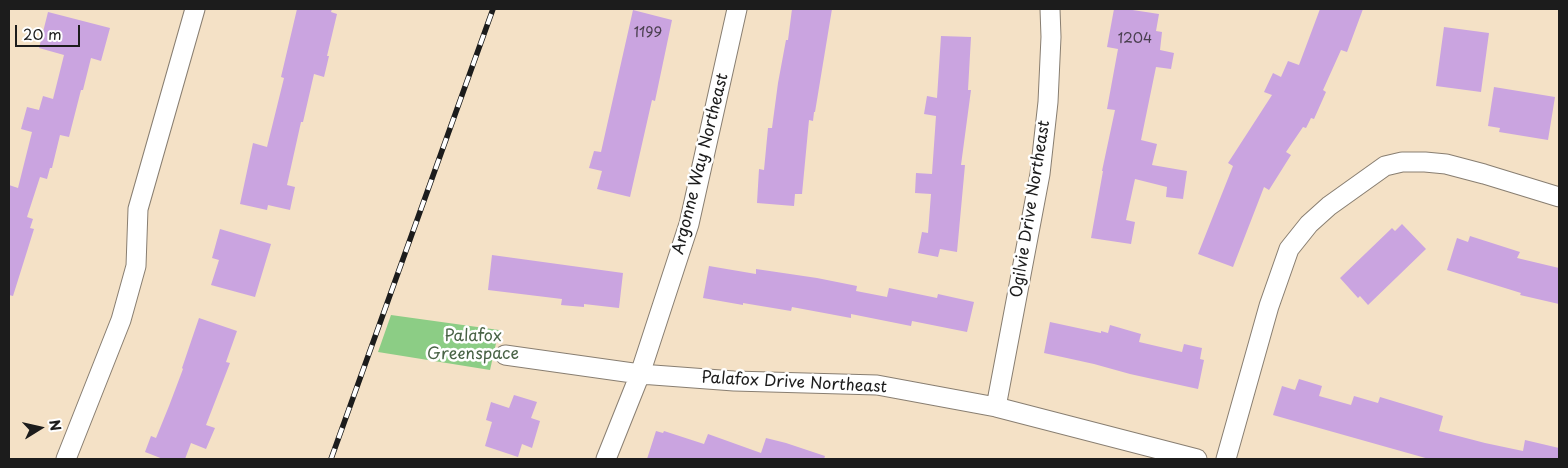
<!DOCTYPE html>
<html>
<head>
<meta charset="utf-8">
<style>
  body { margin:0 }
  #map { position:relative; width:1568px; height:468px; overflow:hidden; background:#f4e1c6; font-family:"Playpen Sans",sans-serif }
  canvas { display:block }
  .frame { position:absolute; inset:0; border:10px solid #1c1c1c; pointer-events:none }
  .north { position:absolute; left:15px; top:403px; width:50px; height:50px; -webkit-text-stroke:4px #fff; paint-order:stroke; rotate:80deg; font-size:14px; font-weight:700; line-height:20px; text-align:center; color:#1c1c1c }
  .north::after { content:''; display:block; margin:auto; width:18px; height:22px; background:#1c1c1c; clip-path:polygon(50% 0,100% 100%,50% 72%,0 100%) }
  .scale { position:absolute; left:15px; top:25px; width:65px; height:22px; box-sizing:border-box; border:2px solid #1c1c1c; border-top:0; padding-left:6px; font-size:15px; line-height:18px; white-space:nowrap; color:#1c1c1c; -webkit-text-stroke:4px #fff; paint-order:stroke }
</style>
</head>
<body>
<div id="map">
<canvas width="1568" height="468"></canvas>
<div class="frame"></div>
<div class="north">N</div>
<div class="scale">20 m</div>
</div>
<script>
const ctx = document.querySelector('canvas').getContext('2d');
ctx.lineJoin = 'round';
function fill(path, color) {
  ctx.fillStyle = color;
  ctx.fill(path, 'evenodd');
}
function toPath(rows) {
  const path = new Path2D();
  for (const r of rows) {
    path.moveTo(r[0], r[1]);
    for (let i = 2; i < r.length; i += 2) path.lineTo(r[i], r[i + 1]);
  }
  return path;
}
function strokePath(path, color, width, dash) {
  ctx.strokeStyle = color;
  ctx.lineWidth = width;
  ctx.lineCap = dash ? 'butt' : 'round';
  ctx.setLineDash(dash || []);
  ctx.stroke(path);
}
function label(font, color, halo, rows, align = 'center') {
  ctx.font = font + ' "Playpen Sans",sans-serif';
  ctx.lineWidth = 5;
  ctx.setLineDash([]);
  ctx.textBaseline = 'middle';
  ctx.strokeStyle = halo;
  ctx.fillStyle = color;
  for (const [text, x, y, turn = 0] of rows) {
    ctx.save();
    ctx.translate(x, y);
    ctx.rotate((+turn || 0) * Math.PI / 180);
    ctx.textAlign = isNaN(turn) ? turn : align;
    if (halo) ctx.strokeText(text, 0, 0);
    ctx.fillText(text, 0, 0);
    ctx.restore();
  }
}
fill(toPath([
  [391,315,499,330,490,370,378,352]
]), '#8ccd85');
fill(toPath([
  [297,9,332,9,331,12,337,14,327,56,329,56,324,77,314,74,303,122,301,122,287,185,295,187,290,210,268,205,267,210,240,204,253,143,267,147,284,78,281,77],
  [792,9,832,9,815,112,814,112,813,121,809,120,802,194,795,194,794,206,757,203,759,169,764,170,768,128,772,128,778,83,786,40,788,40],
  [1114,9,1126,9,1159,14,1156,31,1162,32,1160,50,1174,53,1171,69,1156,67,1141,140,1157,144,1152,165,1187,171,1183,199,1166,197,1167,187,1135,179,1126,220,1135,222,1131,244,1091,238,1103,171,1102,171,1115,110,1107,109,1118,49,1107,47],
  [1320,9,1363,9,1347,52,1341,50,1323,90,1326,92,1314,119,1311,118,1306,128,1303,127,1286,152,1291,155,1269,190,1264,187,1233,267,1198,254,1233,166,1228,163,1272,95,1264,92,1273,73,1281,77,1288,61,1299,65],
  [633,10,672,20,655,101,652,100,630,197,597,189,602,171,589,168,594,151,601,152],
  [48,12,110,28,101,61,91,58,83,90,81,90,69,137,60,135,52,168,50,168,47,179,40,177,27,217,33,219,30,228,34,229,13,296,9,295,9,185,18,188,32,132,21,129,27,107,39,110,43,96,53,99,64,55,39,48],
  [1444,27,1489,33,1481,92,1436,86],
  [941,36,971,37,968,90,971,90,961,165,965,165,957,252,940,249,938,257,918,253,922,232,928,233,931,194,915,193,916,173,932,174,936,116,924,114,927,96,937,98],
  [1494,87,1555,97,1548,140,1499,132,1500,128,1488,126],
  [1402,224,1426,249,1368,305,1360,296,1358,298,1340,278,1392,228,1395,231],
  [220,229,271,244,255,297,211,285,219,260,212,258],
  [1470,236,1520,252,1517,258,1559,268,1559,304,1520,295,1521,293,1447,270,1457,238,1468,242],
  [492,255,623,273,619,308,584,304,584,307,561,305,562,299,488,290],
  [709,266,756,274,756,269,817,278,857,286,856,291,887,297,889,288,937,298,938,294,974,302,967,332,912,321,911,326,851,314,851,318,792,307,791,311,743,303,743,305,703,298],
  [199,318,237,331,226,362,230,363,206,425,215,428,206,449,191,443,185,459,163,459,145,452,151,436,156,438,169,406,183,369,182,368],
  [1050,322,1101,333,1101,331,1108,333,1110,325,1141,334,1139,342,1182,352,1184,344,1202,348,1200,359,1204,360,1198,389,1130,374,1094,364,1044,353],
  [1299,379,1322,386,1319,396,1351,405,1354,396,1378,403,1380,397,1443,416,1439,431,1485,443,1523,451,1525,440,1559,448,1559,459,1429,459,1273,415,1282,386,1295,390],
  [514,395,537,402,531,418,540,421,532,448,522,444,518,457,485,446,492,422,486,420,491,402,509,408],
  [656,431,663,433,664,431,704,444,708,434,761,453,766,438,786,443,825,456,824,459,647,459]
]), '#caa4e0');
const minor = toPath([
  [505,355,640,374,734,381,877,385,996,407,1197,459],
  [996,407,1040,174,1048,102,1051,37,1050,9],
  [66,459,121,320,136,266,138,209,195,9],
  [606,459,640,374,689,224,737,9],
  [1226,459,1269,306,1289,249,1309,224,1329,206,1385,166,1402,162,1425,162,1446,164,1484,174,1559,197]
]);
strokePath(minor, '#887e71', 21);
strokePath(minor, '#fff', 19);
const rail = toPath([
  [331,459,493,9]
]);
strokePath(rail, '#1c1c1c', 5.5);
strokePath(rail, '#fff', 4, [11]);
label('14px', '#483e4d', null, [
  ["1199",648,33],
  ["1204",1135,39]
]);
label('16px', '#1c1c1c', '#fff', [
  ["Argonne Way Northeast",701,164,-76],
  ["Ogilvie Drive Northeast",1031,209,-81],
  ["Palafox Drive Northeast",794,383,3]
]);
label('16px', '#496346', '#fff', [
  ["Palafox",473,337],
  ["Greenspace",473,355]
]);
</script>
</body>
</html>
